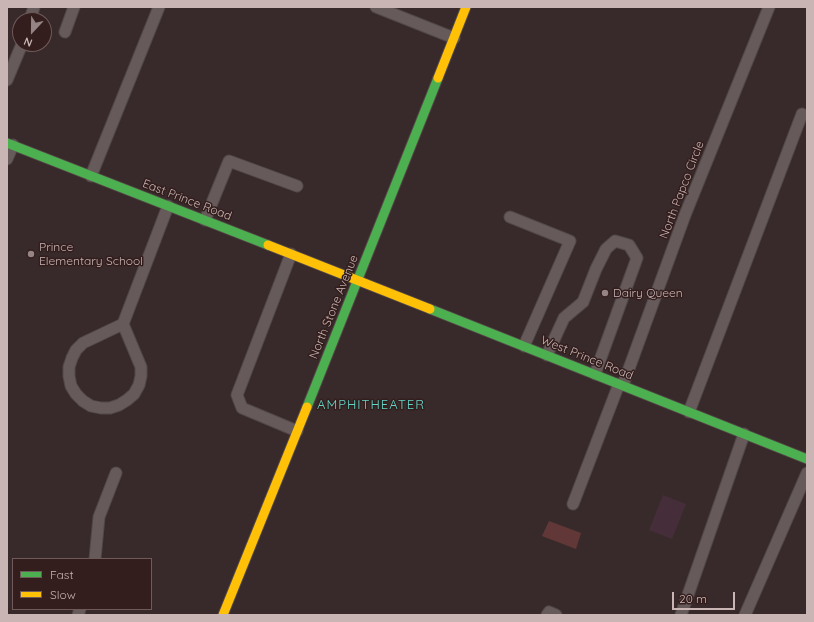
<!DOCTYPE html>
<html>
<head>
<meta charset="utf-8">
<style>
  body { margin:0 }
  #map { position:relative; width:814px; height:622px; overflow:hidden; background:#382a2a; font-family:Quicksand,sans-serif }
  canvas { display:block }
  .frame { position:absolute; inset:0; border:8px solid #c9b5b4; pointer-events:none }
  .legend { position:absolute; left:12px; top:558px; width:140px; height:52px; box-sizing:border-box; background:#331e1d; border:1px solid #6f5a59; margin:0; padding:5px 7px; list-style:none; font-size:12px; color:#c9b5b4 }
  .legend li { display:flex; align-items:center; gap:8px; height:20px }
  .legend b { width:20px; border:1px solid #6f5a59 }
  .north { position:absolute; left:12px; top:12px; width:40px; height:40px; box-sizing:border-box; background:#331e1d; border:1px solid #6f5a59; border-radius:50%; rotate:202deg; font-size:11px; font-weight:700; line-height:16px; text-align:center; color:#c9b5b4 }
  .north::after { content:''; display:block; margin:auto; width:14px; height:18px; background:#968484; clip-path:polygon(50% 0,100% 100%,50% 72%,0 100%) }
  .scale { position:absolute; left:672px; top:592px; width:63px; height:18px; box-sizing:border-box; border:2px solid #c9b5b4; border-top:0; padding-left:5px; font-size:12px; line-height:14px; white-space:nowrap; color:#c9b5b4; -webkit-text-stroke:3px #331e1d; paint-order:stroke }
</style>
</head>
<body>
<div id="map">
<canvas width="814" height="622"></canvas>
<div class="frame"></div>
<ul class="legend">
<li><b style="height:5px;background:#4caf50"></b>Fast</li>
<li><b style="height:5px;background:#ffc107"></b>Slow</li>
</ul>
<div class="north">N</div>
<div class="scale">20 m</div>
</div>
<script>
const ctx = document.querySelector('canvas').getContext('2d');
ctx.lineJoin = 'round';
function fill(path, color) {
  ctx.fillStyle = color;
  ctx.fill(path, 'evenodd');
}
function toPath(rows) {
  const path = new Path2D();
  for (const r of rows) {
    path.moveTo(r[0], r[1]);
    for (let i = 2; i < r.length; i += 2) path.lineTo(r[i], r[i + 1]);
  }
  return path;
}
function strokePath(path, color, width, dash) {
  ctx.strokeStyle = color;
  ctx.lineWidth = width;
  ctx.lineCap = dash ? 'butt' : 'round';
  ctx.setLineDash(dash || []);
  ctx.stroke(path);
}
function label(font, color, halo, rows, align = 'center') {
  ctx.font = font + ' Quicksand,sans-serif';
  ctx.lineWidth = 3;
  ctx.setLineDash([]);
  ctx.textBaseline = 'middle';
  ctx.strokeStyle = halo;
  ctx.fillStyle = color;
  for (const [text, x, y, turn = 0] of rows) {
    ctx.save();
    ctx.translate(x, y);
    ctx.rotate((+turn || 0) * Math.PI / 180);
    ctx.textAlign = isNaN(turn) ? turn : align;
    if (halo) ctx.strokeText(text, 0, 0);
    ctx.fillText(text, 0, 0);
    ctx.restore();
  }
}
fill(toPath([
  [663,495,686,504,672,539,649,530]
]), '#452d3a');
fill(toPath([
  [549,521,581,533,576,549,542,536]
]), '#613837');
const lane = toPath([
  [376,7,454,38],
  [30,20,34,7],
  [65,32,74,7],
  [7,80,22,44],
  [7,159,13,145],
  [91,176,159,7],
  [510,217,570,241,524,346],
  [205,220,229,161,297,186],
  [291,254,237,395,242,408,297,431],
  [123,324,83,343,76,350,72,358,69,367,69,376,71,386,76,394,83,401,91,406,101,408,110,408,119,405,127,400,134,394,139,385,141,376,141,367,123,324,168,206],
  [547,355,564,318,583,302,596,269,606,249,615,241,629,245,637,258,595,374],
  [623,385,685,215,769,7],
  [689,412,802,114],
  [573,504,619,384],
  [95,559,99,517,116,473],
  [78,615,80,609],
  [547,615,549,612,556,615],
  [681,615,744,434],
  [745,615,807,473]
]);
const fast = toPath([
  [7,143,268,245],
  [430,309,807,459],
  [307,407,438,78]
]);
const slow = toPath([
  [438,78,466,7],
  [268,245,430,309],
  [223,615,307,407]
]);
strokePath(lane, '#524848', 13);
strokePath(fast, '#554848', 11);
strokePath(slow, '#554848', 11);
strokePath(lane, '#665b5a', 11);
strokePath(fast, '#4caf50', 9);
strokePath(slow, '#ffc107', 9);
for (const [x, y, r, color] of [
  [31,254,4,"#968484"],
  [605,293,4,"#968484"]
]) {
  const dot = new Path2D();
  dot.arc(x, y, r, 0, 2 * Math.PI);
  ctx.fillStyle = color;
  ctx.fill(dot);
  strokePath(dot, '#331e1d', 1.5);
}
label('12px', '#c9b5b4', '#331e1d', [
  ["North Papco Circle",682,190,-69],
  ["East Prince Road",187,200,21],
  ["North Stone Avenue",334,307,-68],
  ["West Prince Road",587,358,22]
]);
label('12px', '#c9b5b4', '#331e1d', [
  ["Prince",39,247],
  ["Elementary School",39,261],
  ["Dairy Queen",613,293]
], 'left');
ctx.letterSpacing = '1px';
label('13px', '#63d5c7', '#331e1d', [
  ["AMPHITHEATER",371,405]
]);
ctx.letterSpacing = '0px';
</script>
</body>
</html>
